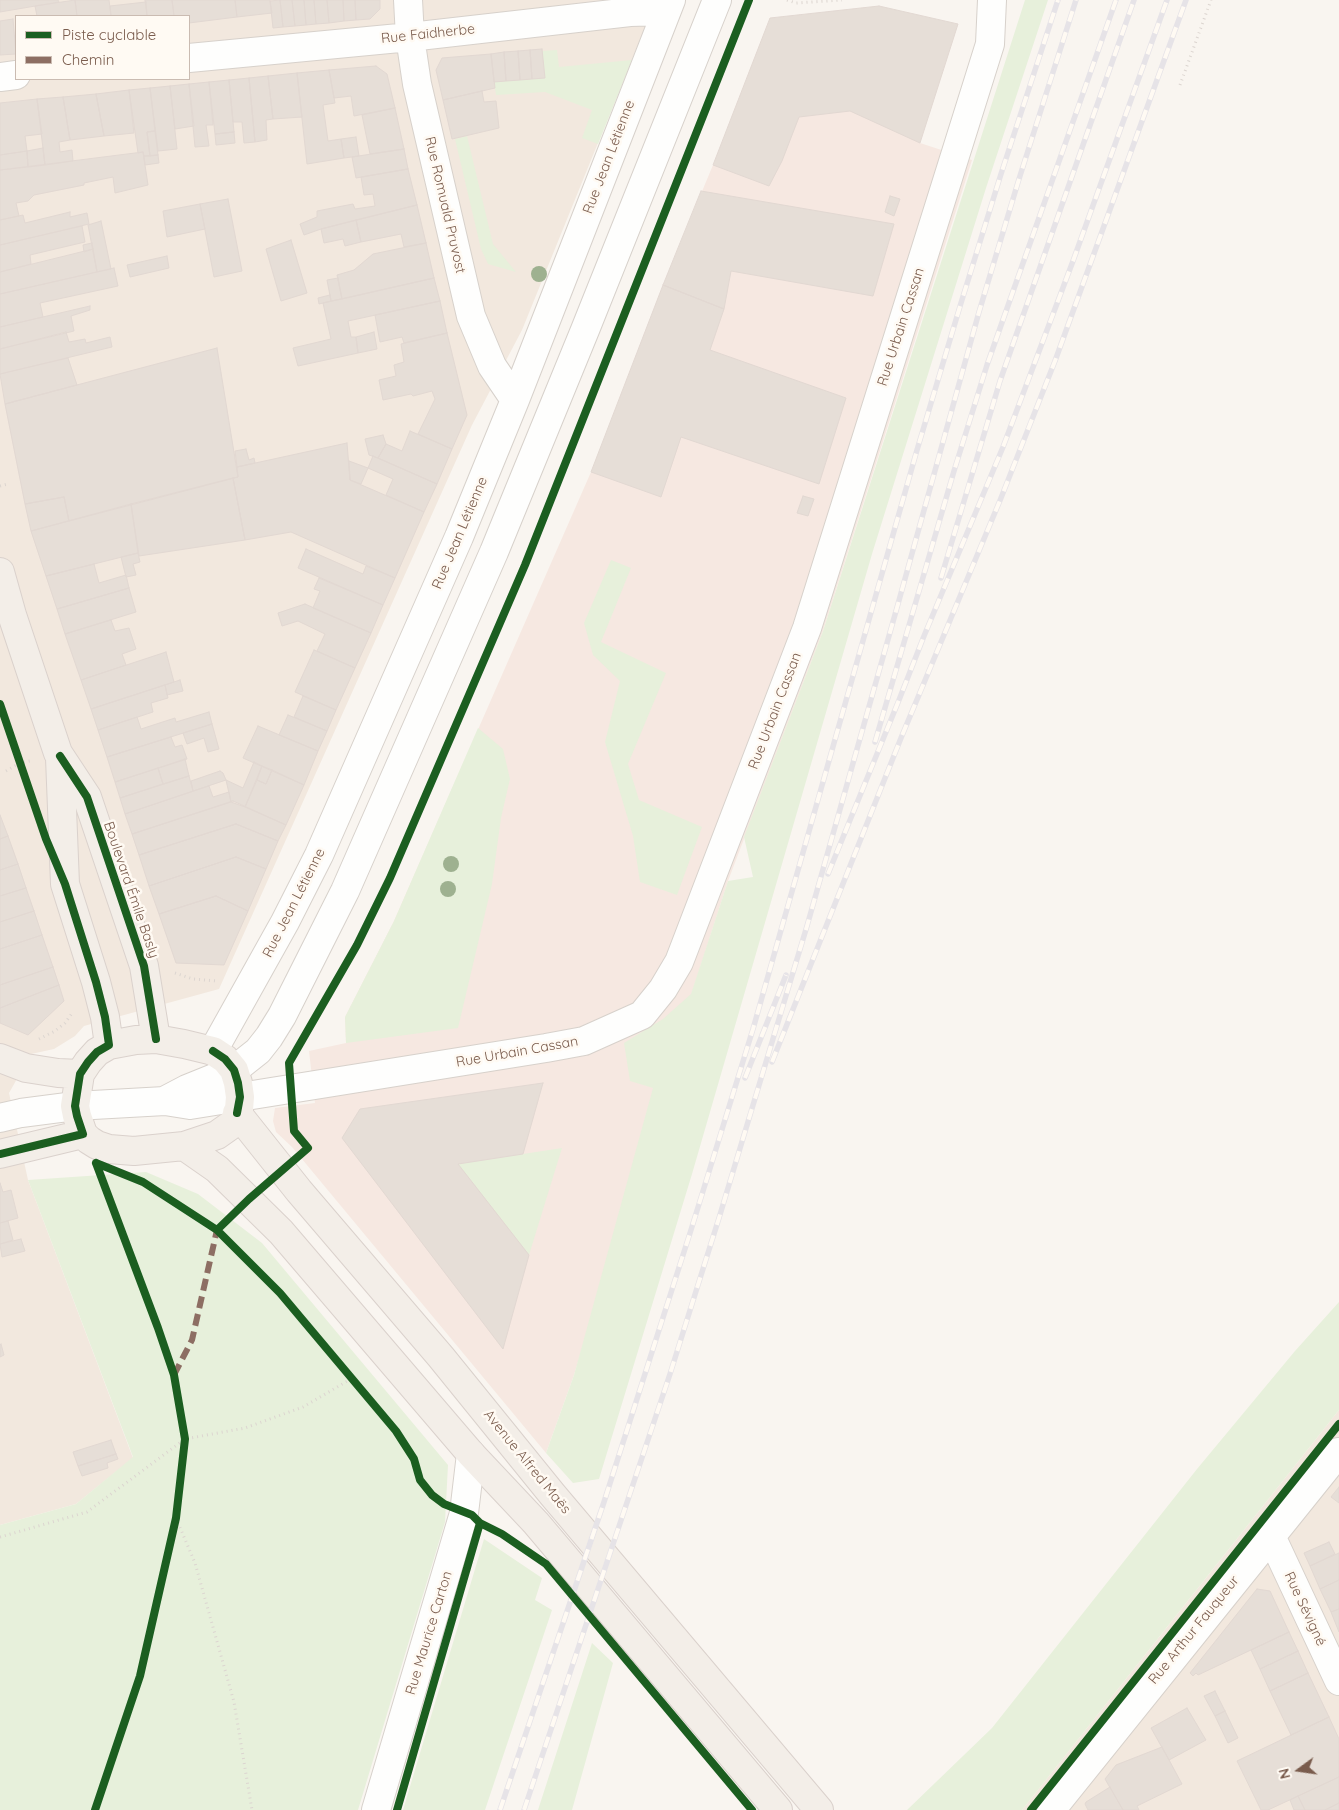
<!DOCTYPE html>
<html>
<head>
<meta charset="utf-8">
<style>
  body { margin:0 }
  #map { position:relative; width:1339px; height:1810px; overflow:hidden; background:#f9f5f0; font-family:Quicksand,sans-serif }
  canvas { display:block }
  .legend { position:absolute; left:15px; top:15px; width:175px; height:65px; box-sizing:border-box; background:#fffaf3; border:1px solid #cabbb1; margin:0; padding:6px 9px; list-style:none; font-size:15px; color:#7a5c4d }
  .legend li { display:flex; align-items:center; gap:10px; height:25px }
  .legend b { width:25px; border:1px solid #cabbb1 }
  .north { position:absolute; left:1274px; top:1745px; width:50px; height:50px; -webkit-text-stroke:4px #fffaf3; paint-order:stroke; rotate:256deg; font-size:14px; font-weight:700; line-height:20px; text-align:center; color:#7a5c4d }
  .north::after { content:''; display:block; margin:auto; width:18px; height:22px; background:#7a5c4d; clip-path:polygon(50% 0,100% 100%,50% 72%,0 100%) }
</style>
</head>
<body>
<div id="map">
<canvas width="1339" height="1810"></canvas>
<ul class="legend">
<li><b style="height:6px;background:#1b5e20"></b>Piste cyclable</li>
<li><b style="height:6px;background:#8d6e63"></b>Chemin</li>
</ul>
<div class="north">N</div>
</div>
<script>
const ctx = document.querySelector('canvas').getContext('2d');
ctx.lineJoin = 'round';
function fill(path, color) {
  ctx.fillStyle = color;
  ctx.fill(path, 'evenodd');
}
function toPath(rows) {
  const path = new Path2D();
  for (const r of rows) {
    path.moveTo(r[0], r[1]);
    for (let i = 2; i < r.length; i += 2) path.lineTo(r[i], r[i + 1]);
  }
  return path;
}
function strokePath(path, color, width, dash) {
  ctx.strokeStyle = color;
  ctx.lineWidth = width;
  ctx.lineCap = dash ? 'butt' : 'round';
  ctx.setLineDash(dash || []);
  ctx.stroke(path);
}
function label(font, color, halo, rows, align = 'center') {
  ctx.font = font + ' Quicksand,sans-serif';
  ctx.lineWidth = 5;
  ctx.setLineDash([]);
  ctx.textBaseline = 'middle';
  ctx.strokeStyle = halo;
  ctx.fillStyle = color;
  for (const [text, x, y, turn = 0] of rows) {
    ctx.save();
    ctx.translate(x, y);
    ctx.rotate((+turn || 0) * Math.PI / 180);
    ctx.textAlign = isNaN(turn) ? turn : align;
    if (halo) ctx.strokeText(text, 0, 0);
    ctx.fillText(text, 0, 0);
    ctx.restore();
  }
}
fill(toPath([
  [0,0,656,0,522,330,472,425,219,989,84,1026,75,1036,54,1049,31,1054,9,1093,28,1180,133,1458,76,1504,0,1525],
  [16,16,189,16,189,79,16,79],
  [1339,1410,1339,1810,1022,1810,1160,1636]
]), '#f2e8de');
fill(toPath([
  [791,17,958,24,920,143,972,160,823,631,728,881,672,1055,574,1375,546,1453,292,1147,276,1132,273,1121,275,1108,315,1103,309,1051,346,1043,345,1017,394,921,591,472,663,285,713,165,770,18]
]), '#f6e8e1');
fill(toPath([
  [1025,0,1048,0,986,188,872,554,692,1174,599,1479,573,1483,546,1453,574,1375,653,1088,630,1081,624,1043,663,1019,691,994,728,881,753,877,744,837,823,631],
  [557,50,559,67,632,60,598,144,582,138,592,110,545,92,496,95,494,82,544,78,542,51],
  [467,136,493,244,516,272,488,264,481,249,455,139],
  [611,560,631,568,601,642,666,673,628,764,639,800,702,827,677,895,640,882,633,836,605,742,620,681,593,655,584,623],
  [478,728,503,749,510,779,501,818,492,884,458,1028,346,1043,345,1017,394,921],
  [562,1148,529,1255,458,1164],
  [146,1172,198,1194,262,1243,448,1465,445,1522,358,1810,0,1810,0,1525,76,1504,133,1457,28,1180],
  [1339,1302,1339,1410,1022,1810,907,1810,992,1728,1197,1469,1295,1351],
  [484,1539,542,1578,535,1600,552,1610,485,1810,403,1810],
  [592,1643,613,1663,572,1810,538,1810]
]), '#e7f0db');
const building = toPath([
  [0,0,58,0,59,2,0,12,0,0],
  [75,0,77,16,37,16,35,6,75,0],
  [75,0,109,0,111,16,77,16,75,0],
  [145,0,172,0,174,16,147,16,145,0],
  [172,0,235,0,237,17,189,23,189,16,174,16,172,0],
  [235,0,270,0,272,13,237,17,235,0],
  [280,0,283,27,273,28,270,1,280,0],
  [280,0,292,0,295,26,283,27,280,0],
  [292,0,304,0,306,25,295,26,292,0],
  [304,0,314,0,316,24,306,25,304,0],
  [314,0,327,0,329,23,316,24,314,0],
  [327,0,343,0,344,21,329,23,327,0],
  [343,0,355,0,356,20,344,21,343,0],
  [355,0,380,0,380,9,370,19,356,20,355,0],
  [146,2,147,16,111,16,110,6,146,2],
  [879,6,958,24,920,143,850,111,799,117,782,161,769,186,713,165,770,18,879,6],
  [13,19,16,54,0,55,0,21,13,19],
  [542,49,545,78,532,79,530,50,542,49],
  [530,50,532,79,520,80,518,51,530,50],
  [518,51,520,80,506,81,504,52,518,51],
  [504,52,506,81,494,82,491,54,504,52],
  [491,54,495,88,443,100,436,70,442,58,491,54],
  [376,66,387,74,395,108,354,116,351,96,334,98,329,70,376,66],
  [329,70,335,103,323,105,328,141,341,139,344,158,307,164,297,73,329,70],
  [297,73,302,117,273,119,268,76,297,73],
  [268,76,273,119,266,120,267,140,255,142,249,78,268,76],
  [249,78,255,142,244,143,242,122,233,122,229,80,249,78],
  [229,80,234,132,215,134,209,82,229,80],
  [209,82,213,125,206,125,209,146,195,147,189,84,209,82],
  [189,84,194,126,175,129,170,86,189,84],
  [170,86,177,149,158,151,150,88,170,86],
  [150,88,155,131,147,132,150,156,144,156,143,152,138,153,129,90,150,88],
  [129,90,134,133,104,136,96,94,129,90],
  [482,91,484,102,496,101,499,128,452,139,443,100,482,91],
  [96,94,104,136,70,140,63,97,96,94],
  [63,97,70,140,59,142,60,152,72,150,73,161,45,165,37,99,63,97],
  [37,99,42,134,25,136,27,151,0,155,0,103,37,99],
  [395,108,404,149,370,154,362,115,395,108],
  [155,131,158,155,150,156,147,132,155,131],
  [234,132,235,143,216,145,215,134,234,132],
  [356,137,359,156,344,158,341,139,356,137],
  [43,148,45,165,28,167,27,151,43,148],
  [404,149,408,169,356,178,352,157,404,149],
  [27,151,28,167,0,170,0,155,27,151],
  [143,152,148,185,115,193,113,177,84,183,84,185,34,195,28,201,16,203,19,216,0,220,0,170,143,152],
  [158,155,159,163,145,165,144,156,158,155],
  [408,169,417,205,321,229,304,235,300,224,317,217,317,211,353,204,355,209,375,206,373,194,364,195,361,177,408,169],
  [701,191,894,224,873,296,731,271,724,309,663,285,701,191],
  [890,196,900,199,894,216,885,212,890,196],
  [228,199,242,271,214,277,200,204,228,199],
  [200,204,205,229,167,237,163,211,200,204],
  [417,205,426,243,404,247,401,234,361,242,356,220,417,205],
  [70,212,70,217,87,213,89,224,0,245,0,220,23,215,25,223,70,212],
  [356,220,361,242,345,246,343,239,324,243,321,229,356,220],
  [101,221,111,269,97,272,88,225,101,221],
  [82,226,85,242,30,255,31,264,0,272,0,245,82,226],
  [291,240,307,293,281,301,266,249,291,240],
  [92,243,93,249,84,252,83,245,92,243],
  [426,243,434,278,342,299,337,275,354,270,373,254,426,243],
  [93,249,97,272,0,294,0,272,93,249],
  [167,256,169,268,130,277,127,265,167,256],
  [114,268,118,286,40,303,43,317,0,327,0,294,114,268],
  [338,278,342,299,331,301,327,280,338,278],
  [434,278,440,301,348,321,351,337,356,337,358,353,298,366,293,348,331,339,323,303,434,278],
  [663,285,724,309,710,350,846,398,819,484,681,437,661,497,591,472,663,285],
  [330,295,331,301,319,304,318,298,330,295],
  [440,301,447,333,404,343,402,337,380,342,375,315,440,301],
  [90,306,90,310,71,316,74,331,0,349,0,327,90,306],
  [66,332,69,342,85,339,86,343,110,337,112,347,0,374,0,349,66,332],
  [374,332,377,349,358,353,356,337,374,332],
  [447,333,467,415,452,449,418,434,435,399,432,391,413,396,411,394,383,400,379,380,396,376,394,365,404,362,401,344,447,333],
  [217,348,238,477,69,521,64,497,25,504,5,404,217,348],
  [68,358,77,385,5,404,0,374,68,358],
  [410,431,452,449,437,484,378,458,386,444,402,451,410,431],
  [383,435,386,444,378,458,369,455,365,439,383,435],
  [347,443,350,480,424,512,395,578,291,532,245,540,233,478,238,477,237,467,347,443],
  [246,449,249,460,254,458,255,463,237,467,235,451,246,449],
  [373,456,437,484,424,512,386,495,393,479,368,468,373,456],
  [349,461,368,468,361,484,350,480,349,461],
  [233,478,245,540,139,556,131,504,233,478],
  [803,496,814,499,808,516,797,513,803,496],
  [64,497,69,521,31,531,25,504,64,497],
  [131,504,138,553,46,576,31,531,131,504],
  [306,549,363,574,366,566,395,578,383,605,298,568,306,549],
  [138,553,140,562,133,564,136,575,126,577,121,557,138,553],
  [94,564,99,583,126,575,129,588,57,609,46,576,94,564],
  [319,578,383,605,371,633,313,608,320,591,314,589,319,578],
  [129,588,136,612,65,634,57,609,129,588],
  [305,604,371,633,355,668,317,651,325,634,298,621,282,626,278,613,305,604],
  [111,620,115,631,129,628,136,649,122,654,126,665,81,680,65,634,111,620],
  [314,650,355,668,336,710,295,692,314,650],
  [166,652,174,682,91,709,81,680,166,652],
  [180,680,183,691,167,695,165,685,180,680],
  [165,685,168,698,151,703,153,712,98,730,91,709,165,685],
  [303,696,336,710,327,731,294,717,303,696],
  [209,712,212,724,107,757,98,730,137,717,141,729,175,718,176,722,209,712],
  [288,715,327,731,318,751,279,735,288,715],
  [212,724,219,749,208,752,204,738,187,744,183,733,212,724],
  [258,726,318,751,304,785,243,758,258,726],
  [171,737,175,747,182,745,187,759,115,782,107,757,171,737],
  [185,759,189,776,163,784,158,768,185,759],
  [254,762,262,766,245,807,231,802,226,780,243,788,254,762],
  [262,766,272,770,266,784,257,780,262,766],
  [158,768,163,784,120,798,115,782,158,768],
  [272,770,304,785,286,825,245,807,257,780,266,784,272,770],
  [220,771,223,773,226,780,193,791,191,781,220,771],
  [189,776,193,791,125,814,120,798,189,776],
  [209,786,213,797,229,792,231,802,132,834,125,814,209,786],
  [233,801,286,825,278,841,236,824,139,855,132,834,233,801],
  [0,815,8,836,0,839,0,815],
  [236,824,278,841,266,869,236,857,149,886,139,855,236,824],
  [8,836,18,864,0,870,0,839,8,836],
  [236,857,266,869,248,911,216,896,159,914,149,886,236,857],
  [18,864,26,888,0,896,0,870,18,864],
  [26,888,34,911,0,922,0,896,26,888],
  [216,896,248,911,224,965,176,963,159,914,216,896],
  [34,911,42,935,0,949,0,922,34,911],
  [42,935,53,967,0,985,0,949,42,935],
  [53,967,59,985,0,1008,0,985,53,967],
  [59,985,64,1001,28,1035,0,1023,0,1008,59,985],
  [543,1083,523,1154,458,1164,529,1255,503,1349,342,1138,360,1109,543,1083],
  [0,1183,3,1192,11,1190,18,1218,0,1223,0,1183],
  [8,1221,13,1240,0,1244,0,1223,8,1221],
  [21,1239,25,1251,2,1257,0,1244,21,1239],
  [1,1344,4,1355,0,1357,0,1345,1,1344],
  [111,1440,116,1454,78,1466,73,1452,111,1440],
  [116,1454,118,1459,107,1463,108,1468,82,1476,78,1466,116,1454],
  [1339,1487,1339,1503,1331,1497,1339,1487],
  [1329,1542,1335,1554,1310,1566,1304,1553,1329,1542],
  [1339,1553,1339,1580,1320,1589,1310,1566,1339,1553],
  [1339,1580,1339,1609,1331,1612,1320,1589,1339,1580],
  [1257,1589,1270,1591,1289,1632,1198,1675,1196,1673,1193,1676,1190,1673,1257,1589],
  [1339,1609,1339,1632,1331,1612,1339,1609],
  [1289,1632,1298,1651,1260,1669,1251,1650,1289,1632],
  [1298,1651,1308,1673,1270,1691,1260,1669,1298,1651],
  [1308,1673,1329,1717,1291,1735,1270,1691,1308,1673],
  [1215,1691,1225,1711,1215,1716,1204,1696,1215,1691],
  [1187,1708,1206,1740,1169,1760,1151,1728,1187,1708],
  [1225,1711,1238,1738,1228,1743,1215,1716,1225,1711],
  [1329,1717,1339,1739,1339,1777,1268,1810,1261,1810,1237,1761,1329,1717],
  [1162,1747,1182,1784,1137,1806,1139,1810,1123,1810,1105,1779,1116,1765,1162,1747],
  [1339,1777,1339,1803,1325,1810,1305,1810,1298,1796,1339,1777],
  [1110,1787,1123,1810,1088,1810,1085,1804,1086,1802,1110,1787],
  [1298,1796,1305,1810,1294,1810,1290,1800,1298,1796],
  [1339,1803,1339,1810,1325,1810,1339,1803]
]);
fill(building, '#e6ded7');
strokePath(building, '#e2d8d2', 1);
const minor = toPath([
  [408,0,410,37,417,84,471,316,492,366,515,400],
  [189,58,410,37,630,12,666,11],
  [0,77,16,75],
  [213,1051,285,922,319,855,459,537,515,400,671,0],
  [166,1100,187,1089,234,1070,258,1051,269,1037,282,1016,345,891,494,552,585,330,717,0],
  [0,1118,21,1113,75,1106,165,1101,190,1105,546,1048,584,1041,642,1015,663,989,679,962,807,628,990,44,992,0],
  [1272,1538,1339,1681],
  [376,1810,464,1513,471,1454],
  [1051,1810,1339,1452]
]);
const major = toPath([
  [0,572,12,615,58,753,87,797,144,966,156,1039],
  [60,758,65,884,96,982,105,1017,109,1045],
  [156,1039,184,1044,213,1051,225,1059,234,1070,238,1083,240,1097,239,1109,234,1123,217,1135,184,1146,134,1151,109,1149,97,1145,89,1140,83,1134,77,1116,75,1106,80,1074,88,1062,97,1052,109,1045,136,1040,156,1039],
  [0,1058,26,1068,58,1073,80,1074],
  [237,1113,299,1191,441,1357,552,1494,819,1810],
  [184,1146,217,1169,281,1232,471,1454,536,1523,778,1810],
  [0,1154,83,1134]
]);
strokePath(minor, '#d7d1cb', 30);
strokePath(major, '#dad1cc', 30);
strokePath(toPath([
  [787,0,796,3,842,0],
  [1180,85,1211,0],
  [0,486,8,484],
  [6,771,20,763,30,761],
  [175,973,193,979,217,981],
  [39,1039,55,1031,65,1023,73,1012],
  [293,1119,294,1131,308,1148,305,1151],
  [217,1230,228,1220],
  [176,1518,195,1563,234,1702,252,1810],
  [0,1537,87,1512,185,1439,245,1428,303,1407,351,1379]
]), '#dcd5d0', 3, [1, 4]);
strokePath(minor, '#fefefd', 28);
strokePath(major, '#f3eee8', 28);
const rail = toPath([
  [941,578,1000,381,1134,0],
  [875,742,954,471,987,365,1116,0],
  [828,874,899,700,924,636,1003,447,1073,261,1167,0],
  [772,1062,901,738,1001,498,1055,361,1186,0],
  [745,1078,786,975],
  [500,1810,604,1502,691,1230,753,1029,917,450,961,303,1001,174,1058,0],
  [524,1810,670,1374,719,1218,807,926,898,604,979,312,1019,179,1076,0]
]);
strokePath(rail, '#e6e3e7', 5.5);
strokePath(rail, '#fffaf3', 4, [11]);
strokePath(toPath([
  [174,1375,192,1340,217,1230]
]), '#8d6e63', 6, [12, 6]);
strokePath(toPath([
  [0,704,46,839,65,884,96,982,105,1017,109,1045,97,1052,88,1062,80,1074,75,1106,77,1116,83,1134,0,1154],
  [60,756,87,797,144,966,156,1039],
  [213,1051,225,1059,234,1070,238,1083,240,1097,237,1113],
  [96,1163,143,1182,217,1230,280,1293,396,1431,414,1459,420,1480,432,1495,444,1504,472,1515,480,1523,502,1534,546,1564,752,1810],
  [217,1230,249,1199,308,1148,294,1131,289,1063,357,945,390,878,525,565,749,0],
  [95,1810,140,1676,176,1518,185,1439,174,1375,158,1328,96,1163],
  [397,1810,480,1523],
  [1031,1810,1339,1424]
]), '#1b5e20', 8);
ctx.fillStyle = '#9eb190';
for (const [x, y] of [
  [539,274],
  [451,864],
  [448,889]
]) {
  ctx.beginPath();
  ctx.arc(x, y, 8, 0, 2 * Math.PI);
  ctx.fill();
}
label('14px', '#7a5c4d', '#fffaf3', [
  ["Rue Faidherbe",428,34,-6],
  ["Rue Jean Létienne",609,157,-69],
  ["Rue Romuald Pruvost",445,205,77],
  ["Rue Urbain Cassan",901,327,-72],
  ["Rue Jean Létienne",460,533,-67],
  ["Rue Urbain Cassan",775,711,-69],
  ["Boulevard Émile Basly",131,890,71],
  ["Rue Jean Létienne",294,903,-63],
  ["Rue Urbain Cassan",517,1052,-10],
  ["Avenue Alfred Maës",527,1462,51],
  ["Rue Sévigné",1305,1609,65],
  ["Rue Arthur Fauqueur",1194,1630,-51],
  ["Rue Maurice Carton",429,1633,-73]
]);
</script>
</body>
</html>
